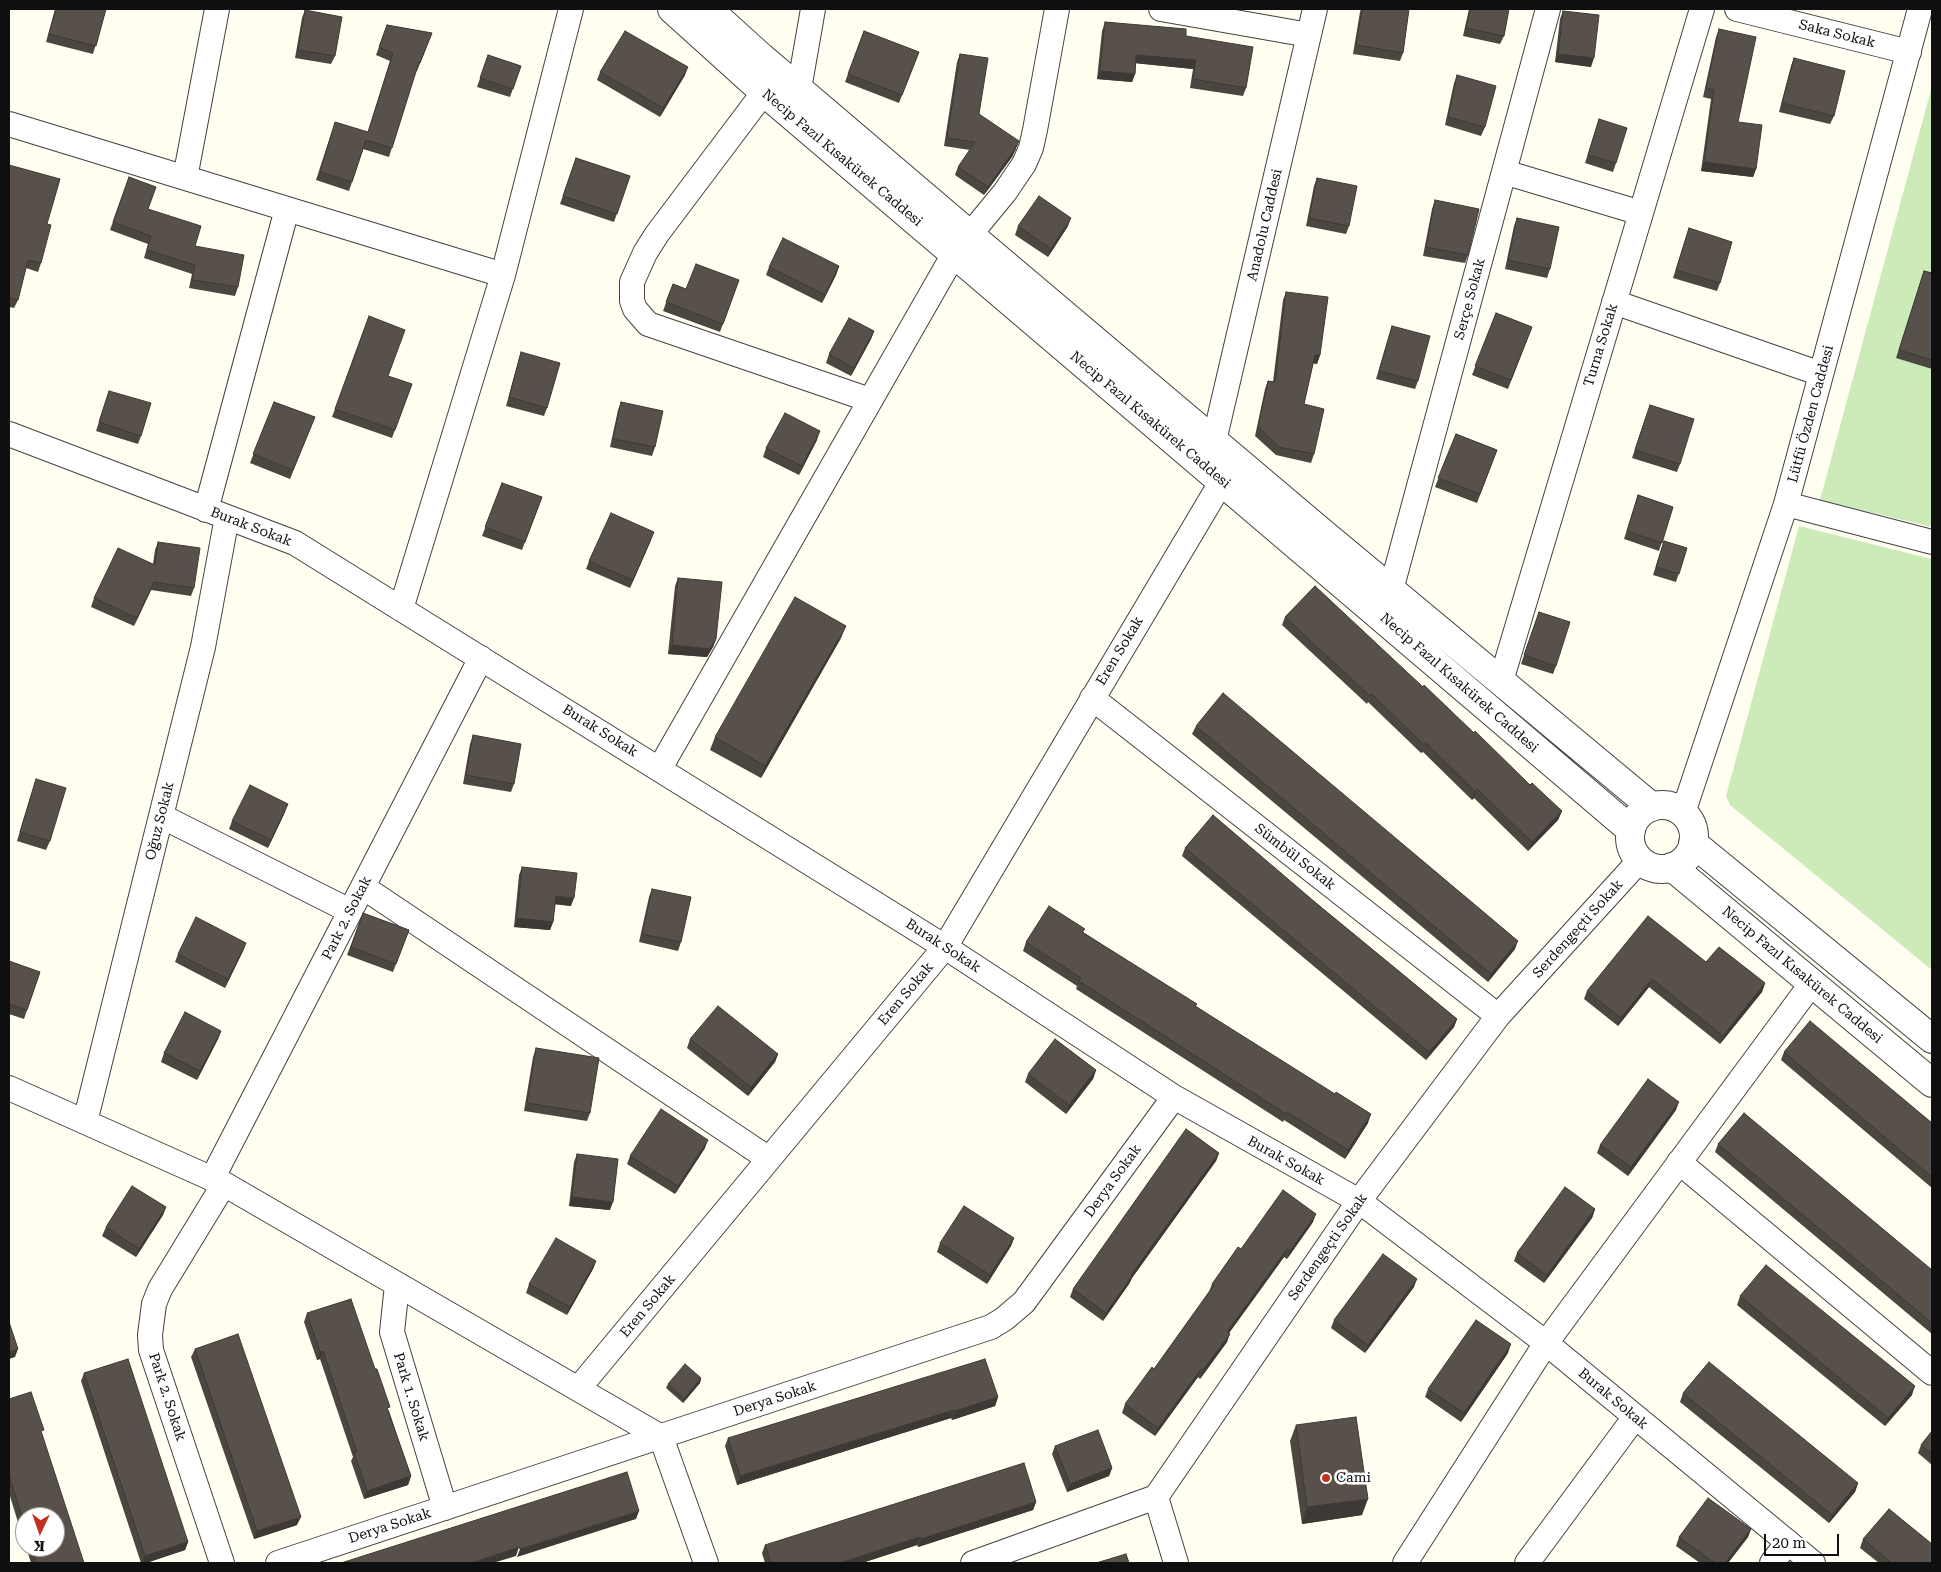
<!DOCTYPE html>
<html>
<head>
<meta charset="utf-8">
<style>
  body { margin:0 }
  #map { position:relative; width:1941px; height:1572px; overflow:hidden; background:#fffef0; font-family:"Roboto Serif",serif }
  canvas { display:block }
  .frame { position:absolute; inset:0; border:10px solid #0f0f0f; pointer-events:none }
  .north { position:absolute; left:15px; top:1507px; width:50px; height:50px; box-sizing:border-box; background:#fff; border:1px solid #9f9f9f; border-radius:50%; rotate:183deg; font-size:14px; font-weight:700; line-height:20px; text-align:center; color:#0f0f0f }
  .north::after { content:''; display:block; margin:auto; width:18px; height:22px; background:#c33022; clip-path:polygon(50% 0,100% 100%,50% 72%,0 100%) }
  .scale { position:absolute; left:1764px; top:1534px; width:75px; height:22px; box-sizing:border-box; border:2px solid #0f0f0f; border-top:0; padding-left:6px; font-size:15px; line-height:18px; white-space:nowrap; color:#0f0f0f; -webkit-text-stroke:4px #fff; paint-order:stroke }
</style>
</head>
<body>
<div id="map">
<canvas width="1941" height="1572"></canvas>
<div class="frame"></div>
<div class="north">K</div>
<div class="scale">20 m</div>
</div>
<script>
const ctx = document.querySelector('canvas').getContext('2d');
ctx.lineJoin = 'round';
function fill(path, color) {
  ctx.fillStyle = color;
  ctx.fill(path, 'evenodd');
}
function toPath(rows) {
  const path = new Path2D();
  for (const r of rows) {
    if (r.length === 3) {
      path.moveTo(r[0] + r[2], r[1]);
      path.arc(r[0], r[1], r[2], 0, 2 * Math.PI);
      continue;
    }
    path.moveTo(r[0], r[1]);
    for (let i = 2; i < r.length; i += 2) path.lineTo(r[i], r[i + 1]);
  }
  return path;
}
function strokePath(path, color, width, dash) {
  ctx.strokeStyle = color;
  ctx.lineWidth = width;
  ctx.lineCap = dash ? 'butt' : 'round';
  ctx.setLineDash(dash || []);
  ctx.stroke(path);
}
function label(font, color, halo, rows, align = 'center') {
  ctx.font = font + ' "Roboto Serif",serif';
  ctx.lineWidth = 5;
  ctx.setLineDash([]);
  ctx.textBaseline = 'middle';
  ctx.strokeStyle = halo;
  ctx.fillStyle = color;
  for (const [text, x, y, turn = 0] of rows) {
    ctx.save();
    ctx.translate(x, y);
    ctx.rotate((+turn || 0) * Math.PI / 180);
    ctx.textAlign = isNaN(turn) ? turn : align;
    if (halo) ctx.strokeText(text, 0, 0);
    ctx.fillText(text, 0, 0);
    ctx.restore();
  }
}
fill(toPath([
  [1932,86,1932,527,1820,500],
  [1799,526,1932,559,1932,970,1730,805,1726,796]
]), '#ccebb8');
const minor = toPath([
  [1161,9,1309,35],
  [1737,9,1909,52],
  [799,89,813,9],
  [764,92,657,234,645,253,632,282,632,301,635,309,648,324,870,400],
  [9,124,503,275],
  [1504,172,1641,213],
  [185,178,217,9],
  [1614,302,1821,374],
  [9,434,295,543,945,947,1174,1097,1359,1201,1546,1343,1813,1563],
  [1214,441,1315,9],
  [1786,504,1932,542],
  [206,510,287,209],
  [1391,590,1548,9],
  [401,609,503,275,571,9],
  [1501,681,1702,9],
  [1092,698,1498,1016],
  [660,768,954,254,1005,192,1024,164,1031,148,1035,130,1057,9],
  [1683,813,1786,504,1920,9],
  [161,816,350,911],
  [363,887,769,1159],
  [9,1088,224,1184,661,1437,706,1563],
  [85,1122,203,647,227,517],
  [1679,1162,1932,1373],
  [212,1179,481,658],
  [397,1285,392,1332,445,1508],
  [578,1389,945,947,1222,481],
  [1156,1497,1176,1563],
  [222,1563,151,1350,150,1335,154,1304,160,1289,224,1184],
  [278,1563,991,1327,1004,1319,1024,1302,1174,1097],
  [973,1563,1156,1497,1359,1201,1498,1016,1640,860],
  [1405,1563,1546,1343,1812,983],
  [1527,1563,1635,1417],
  [1772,1563,1788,1542]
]);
const tertiary = toPath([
  [672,9,764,92,1631,830],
  [708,9,761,57,970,235,1319,530,1652,807],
  [1662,837,32],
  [1693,843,1932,1039],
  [1672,867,1932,1083]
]);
strokePath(minor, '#424242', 26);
strokePath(tertiary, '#424242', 30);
strokePath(minor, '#fff', 24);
strokePath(tertiary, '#fff', 28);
fill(toPath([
  [55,9,106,9,93,54,46,42],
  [1361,9,1409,9,1403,53,1400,61,1353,54,1360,12],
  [1469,9,1509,9,1504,36,1500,44,1463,36],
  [305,10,335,56,331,64,295,58,302,18],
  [1563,11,1591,67,1555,62,1560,19],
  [1105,22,1186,36,1246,88,1243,96,1190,88,1193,69,1136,63,1135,74,1132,82,1097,79,1102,31],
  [387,25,432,33,417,71,416,71,389,157,363,149,349,191,316,180,332,131,368,132,390,61,376,55],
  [1719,29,1738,122,1756,169,1753,177,1701,171,1711,99,1703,97,1716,37],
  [864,31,919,52,899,103,845,82],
  [960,54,979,114,1016,149,1012,157,984,195,955,175,958,167,970,150,944,146,957,62],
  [488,55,521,66,510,97,477,87],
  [1794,58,1834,116,1830,124,1779,112,1791,66],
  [600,72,685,75,660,117,597,80],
  [1457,75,1485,127,1481,136,1445,125,1454,83],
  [1599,119,1616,163,1613,172,1585,163],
  [576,158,630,176,614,222,560,204],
  [9,165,47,224,41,263,38,272,26,268,18,300,14,308,9,307],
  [129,177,148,209,195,246,238,287,235,296,189,288,192,274,144,258,148,244,110,230],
  [1317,178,1349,226,1346,234,1306,226,1314,186],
  [1435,200,1468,255,1465,263,1423,256,1432,209],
  [1517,218,1550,269,1547,278,1505,269,1514,226],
  [1018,226,1068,226,1048,257,1015,235],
  [1689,228,1720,283,1717,291,1673,278],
  [839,266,836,275,822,303,766,275,769,267],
  [1924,271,1932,273,1932,369,1896,358],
  [739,280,720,332,663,311,673,284,686,289],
  [1286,292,1320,355,1317,364,1313,363,1304,404,1314,454,1311,463,1276,455,1255,436,1265,389,1268,381,1273,382,1283,300],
  [1496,313,1532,327,1508,389,1472,375],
  [369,316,388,376,412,384,392,438,332,417],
  [1392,326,1418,381,1415,389,1376,379],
  [874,331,871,339,851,376,826,363,829,354],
  [521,352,547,408,544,416,506,406],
  [109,391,141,436,138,444,96,431],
  [274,402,315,417,290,479,250,463],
  [621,402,655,447,652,456,610,447,618,410],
  [1647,413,1680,464,1677,472,1632,458],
  [1456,434,1497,450,1477,503,1435,487],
  [817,440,799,475,763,457,766,448],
  [502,483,542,497,522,550,482,536],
  [1638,495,1673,507,1659,551,1624,539],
  [651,540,630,588,586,569,589,561],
  [1664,541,1687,548,1676,582,1653,575],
  [158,542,194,588,191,596,151,590,134,626,91,607,94,598,153,564,155,550],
  [678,578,716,639,713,647,707,657,668,654,675,586],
  [1539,612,1556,666,1553,674,1521,664],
  [1285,617,1423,687,1474,733,1530,785,1562,811,1558,820,1528,851,1474,798,1472,800,1423,752,1421,753,1368,702,1367,704,1282,625],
  [841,638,761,778,710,750,715,737],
  [1196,726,1515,949,1488,982,1192,734],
  [473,735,514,784,511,792,463,784,470,744],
  [36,779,50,841,46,850,17,841],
  [285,812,268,848,229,829,232,821],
  [1185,848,1316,903,1457,1019,1454,1027,1426,1060,1182,856],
  [522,867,571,906,555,904,553,922,550,930,514,927,519,875],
  [652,889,681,942,678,951,639,942,649,897],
  [363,913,409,930,393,972,347,955],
  [1085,929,1083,932,1196,1006,1368,1123,1345,1159,1284,1120,1283,1122,1076,989,1077,986,1023,951,1026,942],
  [246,943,243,951,225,988,175,962,178,954],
  [9,961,40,972,24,1019,9,1014],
  [1706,962,1765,983,1762,992,1720,1044,1649,987,1618,1026,1584,999,1587,991],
  [221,1031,218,1039,197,1080,161,1062,164,1053],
  [690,1039,778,1054,775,1062,748,1096,687,1048],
  [536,1048,590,1113,587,1121,524,1111,533,1057],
  [1784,1052,1932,1123,1932,1188,1781,1060],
  [1096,1070,1093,1079,1066,1114,1025,1082,1028,1074],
  [1676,1110,1628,1176,1597,1153,1600,1145],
  [1718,1144,1932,1270,1932,1334,1715,1152],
  [705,1148,675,1194,627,1164,630,1156],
  [1219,1153,1216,1161,1132,1278,1129,1284,1103,1321,1070,1297,1073,1289],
  [577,1154,610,1210,569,1206,574,1162],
  [166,1207,163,1215,136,1257,102,1236,106,1227],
  [1595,1209,1592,1218,1544,1283,1514,1261,1517,1253],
  [1313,1222,1287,1259,1284,1257,1229,1333,1227,1342,1200,1379,1198,1377,1155,1436,1122,1413,1125,1404,1154,1369,1209,1292,1212,1284,1241,1249],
  [1014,1238,1011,1246,987,1284,937,1252,940,1243],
  [596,1261,593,1269,567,1315,526,1293,529,1284],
  [1414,1287,1365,1353,1331,1328,1334,1320],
  [1740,1296,1912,1395,1885,1426,1737,1305],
  [307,1313,389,1411,411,1476,408,1485,364,1499,351,1461,353,1457,320,1359,317,1360,304,1322],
  [195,1349,297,1525,254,1539,191,1357],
  [1508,1353,1461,1422,1425,1397,1428,1389],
  [84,1373,188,1542,185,1550,146,1563,141,1563,81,1381],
  [701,1378,700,1383,683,1403,666,1388,668,1384],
  [1683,1393,1858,1483,1855,1492,1829,1523,1680,1402],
  [998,1397,995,1406,952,1420,951,1418,737,1485,725,1446,728,1438],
  [9,1399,84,1563,31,1563,26,1547,55,1547,25,1517,25,1545,9,1493],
  [1296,1425,1362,1515,1302,1524,1290,1441],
  [1932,1431,1932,1465,1918,1453,1921,1445],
  [1055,1446,1112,1468,1109,1476,1067,1492,1052,1454],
  [1036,1502,1033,1510,918,1547,917,1545,862,1563,765,1563,762,1553,765,1545],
  [1751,1529,1748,1537,1728,1563,1700,1563,1676,1546,1679,1537],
  [1863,1539,1932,1563,1879,1563,1860,1548]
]), '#4c4640');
fill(toPath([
  [1558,54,1594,58,1591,67,1555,62],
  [1136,55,1196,60,1193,69,1133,63],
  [688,67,685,75,660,117,663,108],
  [1100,71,1135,74,1132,82,1097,79],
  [1019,141,1012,157,984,195,988,187],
  [1704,162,1756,169,1753,177,1701,171],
  [1071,218,1068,226,1048,257,1051,249],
  [839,266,836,275,822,303,825,295],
  [874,331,871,339,851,376,854,368],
  [1315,355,1320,355,1317,364,1312,363],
  [820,431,817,440,799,475,802,466],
  [654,532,651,540,630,588,633,580],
  [154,582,151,590,134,626,137,618],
  [846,626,841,638,761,778,765,766],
  [716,639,713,647,707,657,668,654,672,645],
  [1477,789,1474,798,1472,800,1475,791],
  [288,804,285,812,268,848,271,840],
  [1562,811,1558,820,1528,851,1532,842],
  [556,896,574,898,571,906,553,904],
  [517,918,553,922,550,930,514,927],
  [1518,941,1515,949,1488,982,1491,974],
  [246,943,243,951,225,988,228,979],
  [1652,979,1649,987,1618,1026,1621,1018],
  [1765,983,1762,992,1720,1044,1723,1036],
  [1457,1019,1454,1027,1426,1060,1429,1052],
  [221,1031,218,1039,197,1080,200,1071],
  [778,1054,775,1062,748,1096,751,1087],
  [1096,1070,1093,1079,1066,1114,1069,1105],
  [1679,1102,1676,1110,1628,1176,1631,1167],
  [1371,1114,1368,1123,1345,1159,1348,1150],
  [708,1140,705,1148,675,1194,678,1186],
  [1219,1153,1216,1161,1132,1278,1129,1284,1103,1321,1106,1313,1131,1275],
  [572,1197,613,1202,610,1210,569,1206],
  [166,1207,163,1215,136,1257,139,1249],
  [1595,1209,1592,1218,1544,1283,1547,1275],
  [1316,1214,1313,1222,1287,1259,1290,1251],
  [1014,1238,1011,1246,987,1284,990,1275],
  [1287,1249,1284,1257,1224,1340,1227,1332],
  [596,1261,593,1269,567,1315,570,1307],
  [1417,1279,1414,1287,1365,1353,1368,1345],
  [1230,1334,1227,1342,1200,1379,1203,1370],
  [1511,1344,1508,1353,1461,1422,1464,1413],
  [18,1349,15,1357,9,1359,9,1352],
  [323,1351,320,1359,317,1360,320,1352],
  [1201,1369,1198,1377,1155,1436,1158,1428],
  [701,1378,700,1383,683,1403,684,1399],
  [1915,1386,1912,1395,1885,1426,1888,1418],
  [998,1397,995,1406,952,1420,955,1411],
  [954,1410,951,1418,737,1485,740,1476],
  [1112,1468,1109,1476,1067,1492,1070,1484],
  [411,1476,408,1485,364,1499,367,1491],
  [1858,1483,1855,1492,1829,1523,1832,1515],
  [1368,1499,1362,1515,1302,1524,1307,1507],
  [1036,1502,1033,1510,918,1547,921,1539],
  [639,1511,636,1519,517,1557,520,1549],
  [301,1517,297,1525,254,1539,257,1531],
  [1751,1529,1748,1537,1728,1563,1725,1563],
  [920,1537,917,1545,862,1563,840,1563],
  [188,1542,185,1550,146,1563,142,1563,145,1556],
  [519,1547,516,1556,493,1563,471,1563]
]), '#3e3934');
const building = toPath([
  [56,9,106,9,96,46,49,34,56,9],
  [1362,9,1409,9,1403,53,1356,45,1362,9],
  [1470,9,1509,9,1504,36,1466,28,1470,9],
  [305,10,342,17,335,56,298,50,305,10],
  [1563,11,1599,15,1594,58,1558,54,1563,11],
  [1105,22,1186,29,1186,36,1253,47,1246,88,1193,79,1196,60,1136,55,1135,74,1100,71,1105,22],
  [387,25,432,33,420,63,419,62,392,148,366,140,352,182,320,172,335,122,368,132,393,53,379,47,387,25],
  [1719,29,1756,37,1738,122,1762,125,1756,169,1704,162,1714,90,1706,88,1719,29],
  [625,31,688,67,663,108,600,72,625,31],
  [864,31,919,52,902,95,848,74,864,31],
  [960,54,988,58,979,114,1019,141,1015,149,988,187,958,167,975,142,947,138,960,54],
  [488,55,521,66,513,89,480,78,488,55],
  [1794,58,1845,71,1834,116,1782,103,1794,58],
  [1457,75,1496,86,1485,127,1448,117,1457,75],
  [1599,119,1627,128,1616,163,1588,155,1599,119],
  [576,158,630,176,617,214,563,196,576,158],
  [9,165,60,179,47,224,51,225,41,263,28,260,18,300,9,298,9,165],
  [129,177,156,187,148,209,201,226,195,246,244,255,238,287,192,280,195,265,147,250,151,236,113,222,129,177],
  [1317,178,1357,186,1349,226,1309,218,1317,178],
  [1039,196,1071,218,1051,249,1018,226,1039,196],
  [1435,200,1479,209,1468,255,1426,247,1435,200],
  [1517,218,1559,227,1550,269,1508,260,1517,218],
  [1689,228,1732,242,1720,283,1676,270,1689,228],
  [783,238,839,266,825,295,769,267,783,238],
  [696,264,739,280,723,324,666,302,673,284,686,289,696,264],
  [1924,271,1932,273,1932,360,1899,350,1924,271],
  [1286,292,1328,297,1320,355,1315,355,1304,404,1324,409,1314,454,1279,447,1258,427,1268,381,1275,382,1286,292],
  [1496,313,1532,327,1511,380,1475,366,1496,313],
  [369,316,405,330,388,376,412,384,395,430,335,409,369,316],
  [849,318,874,331,854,368,829,354,849,318],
  [1392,326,1430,336,1418,381,1379,371,1392,326],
  [521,352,560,363,547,408,509,397,521,352],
  [109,391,151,403,141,436,99,422,109,391],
  [274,402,315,417,293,470,253,454,274,402],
  [621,402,663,411,655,447,613,439,621,402],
  [1650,405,1694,419,1680,464,1635,450,1650,405],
  [785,413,820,431,802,466,766,448,785,413],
  [1456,434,1497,450,1480,494,1438,478,1456,434],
  [502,483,542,497,525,542,485,527,502,483],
  [1638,495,1673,507,1662,543,1627,531,1638,495],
  [611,513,654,532,633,580,589,561,611,513],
  [1664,541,1687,548,1679,574,1656,567,1664,541],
  [158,542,200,548,194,588,154,582,137,618,94,598,118,548,155,565,158,542],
  [678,578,722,582,716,639,710,649,672,645,678,578],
  [1315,586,1423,687,1424,685,1474,733,1475,731,1530,785,1532,783,1562,811,1532,842,1477,789,1475,791,1426,743,1424,745,1372,694,1370,696,1285,617,1315,586],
  [795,597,846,626,765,766,715,737,795,597],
  [1539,612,1570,622,1556,666,1524,655,1539,612],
  [1223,693,1518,941,1491,974,1196,726,1223,693],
  [473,735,521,744,514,784,466,775,473,735],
  [36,779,66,788,50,841,20,832,36,779],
  [250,785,288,804,271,840,232,821,250,785],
  [1213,815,1316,903,1457,1019,1429,1052,1185,848,1213,815],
  [522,867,577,873,574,898,556,896,553,922,517,918,522,867],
  [652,889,691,897,681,942,642,934,652,889],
  [1049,906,1085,929,1082,932,1197,1004,1195,1006,1335,1094,1336,1092,1371,1114,1348,1150,1287,1112,1286,1114,1079,981,1081,978,1026,942,1049,906],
  [363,913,409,930,396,964,351,947,363,913],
  [1648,916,1706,962,1719,947,1765,983,1723,1036,1652,979,1621,1018,1587,991,1648,916],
  [196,917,246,943,228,979,178,954,196,917],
  [9,961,40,972,27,1010,9,1004,9,961],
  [718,1006,778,1054,751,1087,690,1039,718,1006],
  [185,1012,221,1031,200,1071,164,1053,185,1012],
  [1810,1021,1932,1123,1932,1177,1784,1052,1810,1021],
  [1055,1039,1096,1070,1069,1105,1028,1074,1055,1039],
  [536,1048,599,1058,590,1113,527,1103,536,1048],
  [1648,1079,1679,1102,1631,1167,1600,1145,1648,1079],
  [661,1109,708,1140,678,1186,630,1156,661,1109],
  [1744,1113,1932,1270,1932,1323,1718,1144,1744,1113],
  [1186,1129,1219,1153,1131,1275,1132,1276,1106,1313,1073,1289,1186,1129],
  [577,1154,618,1159,613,1202,572,1197,577,1154],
  [132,1186,166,1207,139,1249,106,1227,132,1186],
  [1565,1187,1595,1209,1547,1275,1517,1253,1565,1187],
  [1283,1190,1316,1214,1290,1251,1287,1249,1227,1332,1230,1334,1203,1370,1201,1369,1158,1428,1125,1404,1152,1367,1154,1369,1214,1285,1212,1284,1238,1247,1241,1249,1283,1190],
  [964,1206,1014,1238,990,1275,940,1243,964,1206],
  [556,1238,596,1261,570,1307,529,1284,556,1238],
  [1383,1254,1417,1279,1368,1345,1334,1320,1383,1254],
  [1766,1265,1915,1386,1888,1418,1740,1296,1766,1265],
  [351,1299,375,1369,377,1369,390,1407,387,1408,411,1476,367,1491,354,1452,357,1452,323,1351,320,1352,307,1313,351,1299],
  [1476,1320,1511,1344,1464,1413,1428,1389,1476,1320],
  [9,1322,18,1349,9,1352,9,1322],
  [238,1334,301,1517,257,1531,195,1349,238,1334],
  [128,1359,188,1542,145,1556,84,1373,128,1359],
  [985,1359,998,1397,955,1411,954,1410,740,1476,728,1438,985,1359],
  [1709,1362,1858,1483,1832,1515,1683,1393,1709,1362],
  [685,1364,701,1378,684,1399,668,1384,685,1364],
  [31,1392,44,1430,41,1431,84,1563,36,1563,31,1547,55,1547,55,1517,25,1517,25,1527,9,1475,9,1399,31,1392],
  [1356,1417,1368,1499,1307,1507,1296,1425,1356,1417],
  [1098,1430,1112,1468,1070,1484,1055,1446,1098,1430],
  [1932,1431,1932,1454,1921,1445,1932,1431],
  [1024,1463,1036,1502,921,1539,920,1537,840,1563,771,1563,765,1545,1024,1463],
  [627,1472,639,1511,520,1549,519,1547,471,1563,341,1563,627,1472],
  [1708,1498,1751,1529,1725,1563,1715,1563,1679,1537,1708,1498],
  [1889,1509,1932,1544,1932,1563,1892,1563,1863,1539,1889,1509],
  [1126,1554,1129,1563,1096,1563,1126,1554]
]);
fill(building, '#58514b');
strokePath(building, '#3e3934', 1);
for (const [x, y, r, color] of [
  [1326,1478,5,"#c33022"]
]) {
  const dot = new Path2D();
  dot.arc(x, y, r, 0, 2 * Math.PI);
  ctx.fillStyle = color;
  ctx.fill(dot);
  strokePath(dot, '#fff', 2);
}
label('14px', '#0f0f0f', '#fff', [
  ["Saka Sokak",1837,34,14],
  ["Necip Fazıl Kısakürek Caddesi",842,158,40],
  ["Anadolu Caddesi",1265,225,-77],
  ["Serçe Sokak",1470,299,-75],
  ["Turna Sokak",1601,345,-73],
  ["Lütfü Özden Caddesi",1811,414,-75],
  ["Necip Fazıl Kısakürek Caddesi",1150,420,40],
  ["Burak Sokak",251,527,21],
  ["Eren Sokak",1120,651,-59],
  ["Necip Fazıl Kısakürek Caddesi",1459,683,41],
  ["Burak Sokak",600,731,32],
  ["Oğuz Sokak",160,821,-76],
  ["Sümbül Sokak",1295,857,38],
  ["Park 2. Sokak",347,918,-63],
  ["Serdengeçti Sokak",1578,929,-48],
  ["Burak Sokak",943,946,33],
  ["Necip Fazıl Kısakürek Caddesi",1802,975,40],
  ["Eren Sokak",906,994,-50],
  ["Burak Sokak",1286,1161,29],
  ["Derya Sokak",1113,1181,-54],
  ["Serdengeçti Sokak",1328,1247,-55],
  ["Eren Sokak",648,1306,-50],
  ["Park 2. Sokak",167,1397,72],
  ["Park 1. Sokak",411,1397,73],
  ["Derya Sokak",775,1399,-18],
  ["Burak Sokak",1613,1399,40],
  ["Derya Sokak",390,1526,-18]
]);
label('14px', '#0f0f0f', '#fff', [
  ["Cami",1336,1478]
], 'left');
</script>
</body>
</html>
